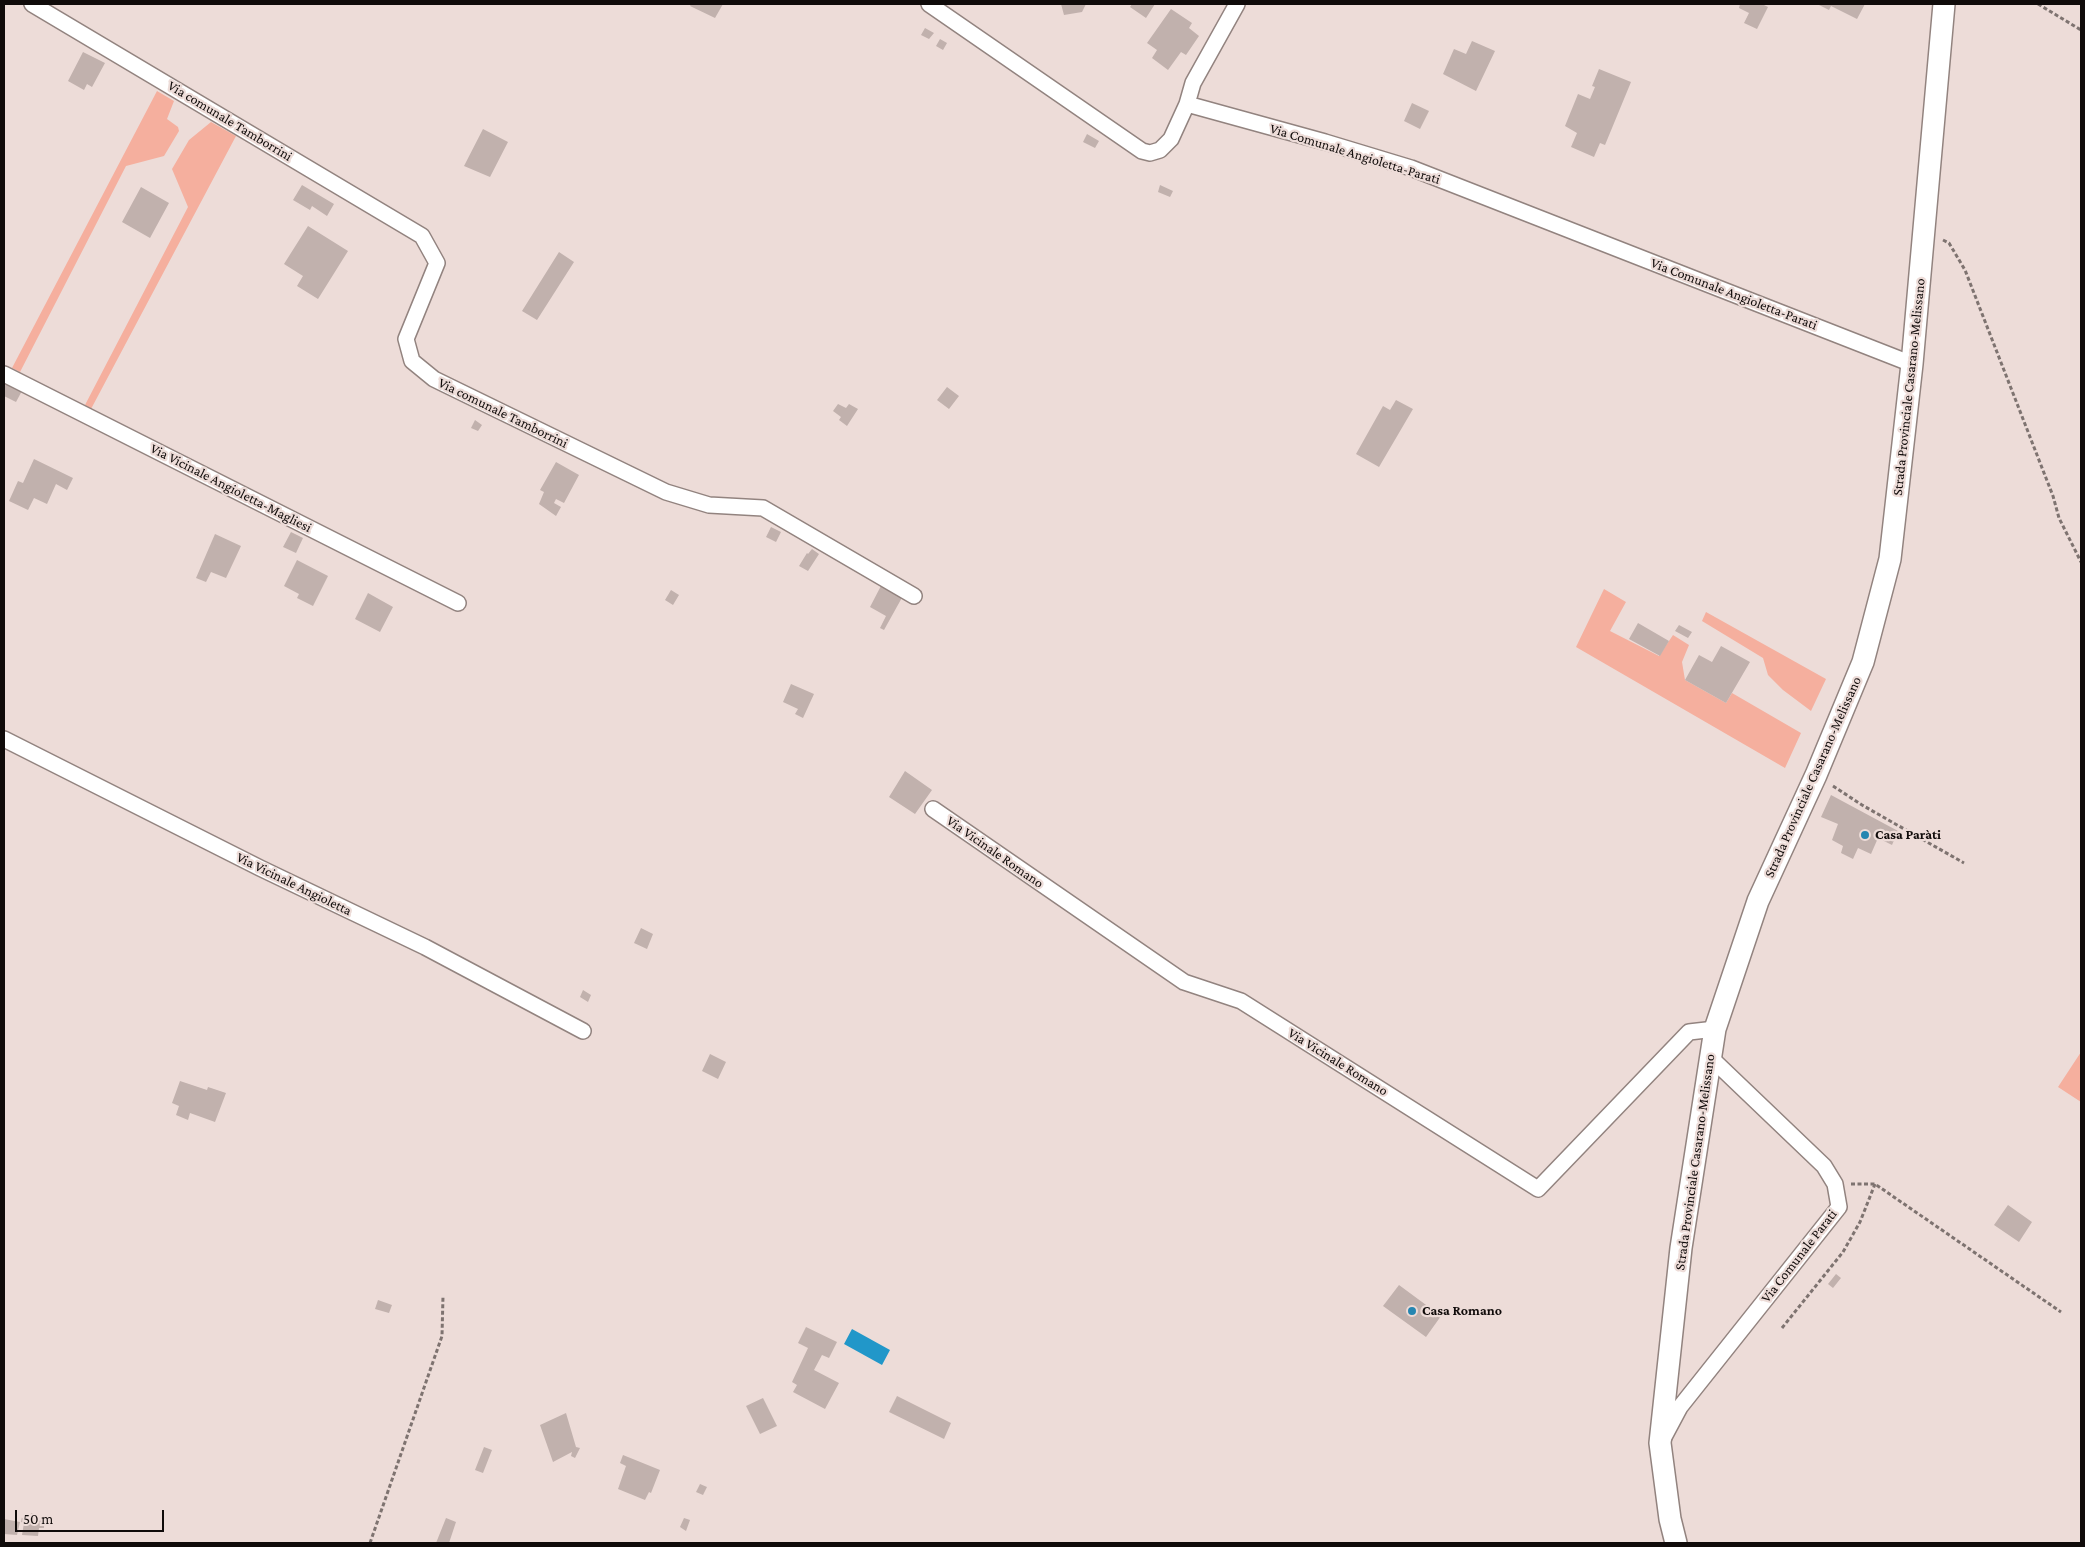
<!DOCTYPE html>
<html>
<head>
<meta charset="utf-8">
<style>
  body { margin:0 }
  #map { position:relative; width:2085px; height:1547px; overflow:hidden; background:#eddcd8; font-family:"Crimson Pro",serif }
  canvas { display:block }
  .frame { position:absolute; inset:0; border:5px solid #100b0a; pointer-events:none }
  .scale { position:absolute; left:15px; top:1510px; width:149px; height:22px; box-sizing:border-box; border:2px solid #100b0a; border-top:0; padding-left:6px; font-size:15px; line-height:18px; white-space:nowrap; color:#100b0a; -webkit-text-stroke:4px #eddcd8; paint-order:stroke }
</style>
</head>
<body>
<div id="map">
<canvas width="2085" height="1547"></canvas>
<div class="frame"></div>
<div class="scale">50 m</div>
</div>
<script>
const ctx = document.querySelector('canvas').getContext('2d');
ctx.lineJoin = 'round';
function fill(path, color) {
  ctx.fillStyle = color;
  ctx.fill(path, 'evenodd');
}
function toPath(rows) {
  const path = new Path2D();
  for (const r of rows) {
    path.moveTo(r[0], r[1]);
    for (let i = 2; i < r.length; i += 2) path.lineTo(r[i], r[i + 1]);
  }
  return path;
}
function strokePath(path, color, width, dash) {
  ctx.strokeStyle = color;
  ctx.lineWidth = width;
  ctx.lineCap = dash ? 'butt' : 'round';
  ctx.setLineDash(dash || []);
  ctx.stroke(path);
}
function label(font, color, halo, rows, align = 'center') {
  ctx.font = font + ' "Crimson Pro",serif';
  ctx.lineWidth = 4.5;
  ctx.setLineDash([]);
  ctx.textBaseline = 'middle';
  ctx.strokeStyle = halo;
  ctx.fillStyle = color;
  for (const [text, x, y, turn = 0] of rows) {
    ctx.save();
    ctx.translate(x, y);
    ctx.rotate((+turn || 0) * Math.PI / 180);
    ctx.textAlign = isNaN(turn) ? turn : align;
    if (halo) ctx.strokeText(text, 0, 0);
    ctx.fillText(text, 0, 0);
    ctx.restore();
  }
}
fill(toPath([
  [157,91,174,101,167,119,178,127,179,131,164,156,126,166,20,372,12,368],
  [211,122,236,136,91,409,85,405,188,207,172,169,189,140],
  [1604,589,1626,602,1610,631,1659,656,1673,635,1689,645,1682,662,1685,680,1726,703,1732,693,1801,733,1785,768,1576,647],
  [1706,612,1826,679,1811,711,1783,690,1768,675,1763,658,1702,621],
  [2081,1052,2081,1102,2058,1087]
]), '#f5af9e');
fill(toPath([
  [852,1329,890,1350,882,1365,844,1344]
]), '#2197c9');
fill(toPath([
  [691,4,723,4,715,18,690,6],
  [1061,4,1086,4,1082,12,1064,15],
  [1132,4,1155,4,1146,18,1130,7],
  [1740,4,1762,4,1768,7,1757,29,1744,23,1749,13,1739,8],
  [1817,4,1865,4,1857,19,1831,6,1829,10],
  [1171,9,1192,23,1189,28,1199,36,1186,55,1181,52,1168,70,1152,58,1157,50,1147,43],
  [925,28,934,33,929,39,921,35],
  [940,39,947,43,943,50,936,46],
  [1472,41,1495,51,1476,91,1443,74,1454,49,1466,54],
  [83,52,105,63,92,87,87,84,84,90,68,81],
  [1599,69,1631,82,1605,145,1600,143,1594,157,1571,147,1577,133,1565,126,1578,94,1590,99,1595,87,1592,86],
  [1412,103,1429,111,1420,129,1404,121],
  [483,129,508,142,490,177,464,166],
  [1087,134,1099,141,1095,148,1083,142],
  [302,185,334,204,327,216,312,206,310,210,293,200],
  [1160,185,1173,191,1170,197,1158,192],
  [141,187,169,203,150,238,122,222],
  [308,226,348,251,318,299,297,286,303,276,284,264],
  [559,252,574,262,537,320,522,311],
  [7,381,23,389,16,402,4,396,4,388],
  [947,387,959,396,949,409,937,400],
  [1396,400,1413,409,1379,467,1356,454,1383,406,1390,410],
  [838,404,846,408,849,404,858,409,847,426,839,420,841,417,833,411],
  [475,420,482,425,478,431,471,428],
  [34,459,73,478,67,490,56,484,47,504,34,498,28,510,9,501,18,481,23,483],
  [556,462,579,475,564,503,556,499,554,503,561,507,556,516,539,504,544,492,540,490],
  [771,527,781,532,776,542,766,537],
  [291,532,303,538,296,553,283,547],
  [215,534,241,546,226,578,211,572,206,582,196,578],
  [812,549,819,554,808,571,799,566,807,553,808,554],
  [297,560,328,576,313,606,297,598,299,594,284,586],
  [883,582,904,594,884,630,880,628,886,616,870,607],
  [671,590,679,595,673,605,665,600],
  [368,593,393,607,380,632,355,619],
  [1638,623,1669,641,1660,656,1629,639],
  [1679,625,1692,632,1688,638,1675,631],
  [1721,646,1750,662,1726,703,1685,680,1699,655,1712,662],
  [791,684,814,694,803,718,795,714,798,709,783,702],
  [905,771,932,790,915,814,889,797],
  [1831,795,1898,831,1892,845,1878,838,1871,854,1858,848,1853,859,1841,853,1843,846,1832,840,1838,824,1821,817],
  [641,928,653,934,647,949,634,943],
  [583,990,591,995,588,1002,580,997],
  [710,1054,726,1062,718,1079,702,1071],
  [180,1081,207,1090,208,1087,226,1093,215,1122,190,1113,188,1120,176,1115,179,1106,172,1103],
  [2008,1205,2032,1222,2019,1242,1994,1225],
  [1836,1274,1841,1278,1833,1288,1828,1284],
  [1399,1285,1441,1316,1426,1337,1383,1306],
  [378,1300,392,1305,389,1313,375,1309],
  [806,1327,837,1342,829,1358,822,1355,814,1370,839,1383,825,1409,793,1392,797,1385,792,1382,808,1348,798,1343],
  [897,1396,951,1423,944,1439,889,1412],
  [763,1398,777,1426,760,1434,746,1406],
  [566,1413,576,1447,580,1448,575,1458,571,1456,572,1452,553,1462,540,1425],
  [484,1447,492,1450,483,1473,475,1470],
  [623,1455,660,1470,651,1493,649,1492,645,1500,618,1489,626,1466,620,1463],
  [700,1484,707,1487,703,1495,696,1492],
  [29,1513,36,1514,35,1520,44,1521,44,1528,39,1528,38,1536,22,1535,24,1523,21,1522,22,1517,28,1517],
  [446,1518,456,1522,449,1543,436,1543],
  [684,1518,690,1520,686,1531,680,1527],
  [4,1519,20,1522,17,1535,4,1534]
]), '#c1b1ad');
const minor = toPath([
  [32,4,422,236,437,263,406,339,412,361,434,379,666,492,709,505,763,508,914,596],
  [929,4,1142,151,1150,153,1160,150,1171,139,1187,104,1325,142,1411,168,1912,364],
  [1187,104,1193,83,1237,4],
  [4,374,458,603],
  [4,739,260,868,425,947,583,1031],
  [933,809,1184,982,1241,1001,1538,1189,1689,1032,1715,1029],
  [1664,1437,1680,1407,1839,1207,1835,1184,1824,1166,1710,1057]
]);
const secondary = toPath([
  [1676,1543,1670,1519,1660,1443,1681,1248,1715,1029,1758,901,1816,775,1863,662,1890,559,1912,364,1944,4]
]);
strokePath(minor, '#92837f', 18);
strokePath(secondary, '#92837f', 24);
strokePath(toPath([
  [2038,4,2081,30],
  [1943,240,1949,243,1965,270,2053,496,2059,518,2081,562],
  [1833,786,1862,805,1964,863],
  [1851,1184,1875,1184,2061,1312],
  [1782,1328,1843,1252,1860,1222,1875,1184],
  [370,1543,442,1336,443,1296]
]), '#7e7370', 3, [4, 2.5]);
strokePath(minor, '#fff', 15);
strokePath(secondary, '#fff', 21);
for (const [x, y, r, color] of [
  [1865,835,5,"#2586b1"],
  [1412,1311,5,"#2586b1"]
]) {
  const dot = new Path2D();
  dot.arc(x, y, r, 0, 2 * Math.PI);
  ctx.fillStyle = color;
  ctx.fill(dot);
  strokePath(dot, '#eddcd8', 2);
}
label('14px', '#100b0a', '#eddcd8', [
  ["Via comunale Tamborrini",230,121,31],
  ["Via Comunale Angioletta-Parati",1355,154,17],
  ["Via Comunale Angioletta-Parati",1734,294,21],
  ["Strada Provinciale Casarano-Melissano",1909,387,-84],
  ["Via comunale Tamborrini",503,413,26],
  ["Via Vicinale Angioletta-Magliesi",231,488,27],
  ["Strada Provinciale Casarano-Melissano",1813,777,-66],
  ["Via Vicinale Romano",995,852,35],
  ["Via Vicinale Angioletta",294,884,26],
  ["Via Vicinale Romano",1338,1062,32],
  ["Strada Provinciale Casarano-Melissano",1695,1162,-82],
  ["Via Comunale Parati",1799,1256,-52]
]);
label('bold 14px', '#100b0a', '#eddcd8', [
  ["Casa Paràti",1875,835],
  ["Casa Romano",1422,1311]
], 'left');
</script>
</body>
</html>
